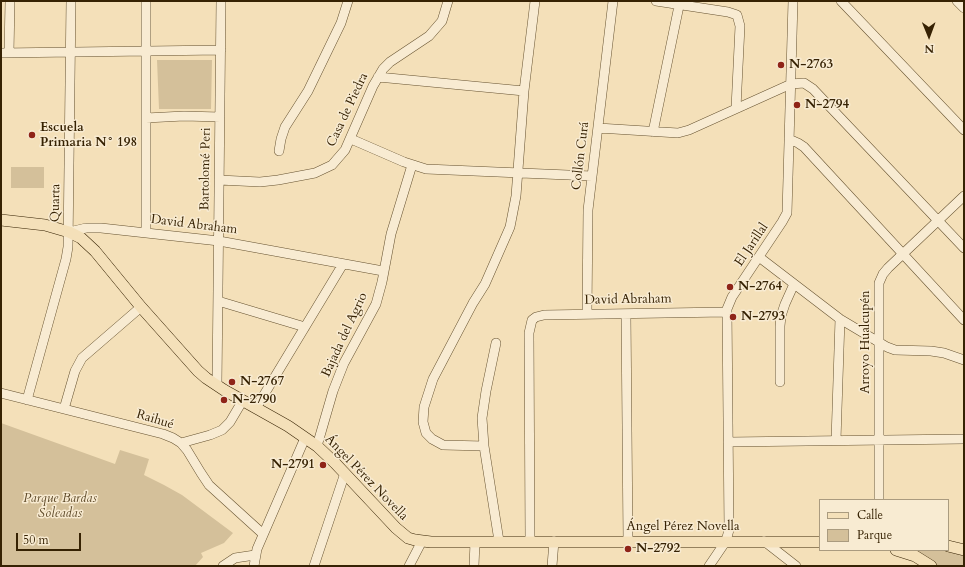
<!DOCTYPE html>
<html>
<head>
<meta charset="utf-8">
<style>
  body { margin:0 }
  #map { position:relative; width:965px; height:567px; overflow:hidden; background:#f4e0b9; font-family:Cardo,serif }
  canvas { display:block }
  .frame { position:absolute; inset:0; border:2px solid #362203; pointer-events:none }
  .legend { position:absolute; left:819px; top:499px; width:130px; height:52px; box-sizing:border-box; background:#f8ebd2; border:1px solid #aa9b7f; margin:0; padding:5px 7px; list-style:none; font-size:12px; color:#362203 }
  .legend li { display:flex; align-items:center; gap:8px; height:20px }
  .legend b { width:20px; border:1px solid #aa9b7f }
  .north { position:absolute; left:909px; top:16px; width:40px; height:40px; -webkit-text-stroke:3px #f8ebd2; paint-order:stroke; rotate:179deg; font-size:11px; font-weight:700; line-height:16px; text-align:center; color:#362203 }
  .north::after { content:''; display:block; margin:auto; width:14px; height:18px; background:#362203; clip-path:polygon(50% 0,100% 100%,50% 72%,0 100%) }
  .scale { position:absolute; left:16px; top:533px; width:65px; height:18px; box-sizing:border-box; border:2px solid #362203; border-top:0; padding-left:5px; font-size:12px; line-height:14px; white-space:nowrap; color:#362203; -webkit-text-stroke:3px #f8ebd2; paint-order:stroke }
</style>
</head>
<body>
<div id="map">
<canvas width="965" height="567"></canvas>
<div class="frame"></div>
<ul class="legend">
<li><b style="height:5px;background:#f4e0b9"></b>Calle</li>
<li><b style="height:11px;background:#d4c09a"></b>Parque</li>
</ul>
<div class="north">N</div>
<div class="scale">50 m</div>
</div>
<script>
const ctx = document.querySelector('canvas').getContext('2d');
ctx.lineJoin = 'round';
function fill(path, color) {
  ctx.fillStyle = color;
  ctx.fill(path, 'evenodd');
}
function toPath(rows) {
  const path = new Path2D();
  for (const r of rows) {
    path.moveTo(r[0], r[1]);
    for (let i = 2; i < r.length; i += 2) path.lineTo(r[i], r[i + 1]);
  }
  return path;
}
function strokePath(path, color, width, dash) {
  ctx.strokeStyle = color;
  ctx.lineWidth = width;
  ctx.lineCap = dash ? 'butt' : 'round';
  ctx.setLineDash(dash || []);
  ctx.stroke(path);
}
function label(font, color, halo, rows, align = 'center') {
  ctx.font = font + ' Cardo,serif';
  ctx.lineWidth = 3;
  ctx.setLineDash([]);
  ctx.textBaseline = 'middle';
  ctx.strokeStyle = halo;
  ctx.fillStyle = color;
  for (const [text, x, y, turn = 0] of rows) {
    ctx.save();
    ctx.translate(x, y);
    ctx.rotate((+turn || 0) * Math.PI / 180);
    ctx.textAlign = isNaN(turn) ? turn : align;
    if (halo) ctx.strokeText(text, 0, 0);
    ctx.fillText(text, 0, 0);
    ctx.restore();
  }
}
fill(toPath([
  [157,60,212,60,211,109,159,109],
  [11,167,44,167,44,188,11,188],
  [1,423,115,464,120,450,149,459,144,475,164,485,182,495,233,533,224,543,201,553,203,557,195,566,1,566],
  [908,550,948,550,964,553,964,566,938,566,924,557]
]), '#d4c09a');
const minor = toPath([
  [146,1,146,233],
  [656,1,728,12,737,15,740,26,736,108],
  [841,1,964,130],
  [957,1,964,8],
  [1,53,221,50],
  [9,53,10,1],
  [378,77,524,91],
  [146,118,184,116,220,117],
  [598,128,678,133,689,130,791,84,804,83,813,89,964,248],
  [653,132,680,1],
  [351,139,404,162,426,169,592,176],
  [789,139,798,143,804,147,964,320],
  [279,151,281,139,285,127,308,91,341,23,348,1],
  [219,180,260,182,278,180,315,173,332,165,345,150,373,86,383,69,390,62,429,36,442,21,448,1],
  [69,232,86,228,101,228,219,241,383,271],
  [759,257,840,319,887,347,895,350,931,351,944,353,964,360],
  [218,301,305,327],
  [587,314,588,210,613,1],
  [626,314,628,541],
  [496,343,486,391,482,418,484,446,499,541],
  [780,382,780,326,781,316,785,304,794,284],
  [217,385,221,1],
  [1,393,163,434,173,438,181,443,187,450,201,473,209,485,263,534],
  [27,400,66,259,68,247,71,1],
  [256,408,343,264],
  [64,409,75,371,82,358,141,307],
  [836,440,840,319],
  [728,442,964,439],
  [181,443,210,435,222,430,230,422,243,400],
  [317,446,333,391,344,363,376,304,382,282,391,234,412,165],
  [484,446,443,445,432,439,426,433,423,422,424,407,433,379,473,303,485,284,510,227,516,196,524,91,535,1],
  [879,500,879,283,883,274,888,268,964,196],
  [530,541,529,333,532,320,536,317,544,315,726,312],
  [764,541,796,566],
  [223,566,235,558,255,555],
  [254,566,257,549,305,438],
  [314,566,345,473],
  [409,566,422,541],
  [474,566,475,542],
  [552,566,554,541],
  [709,566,726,541,729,530,727,309,732,297,782,222,787,213,793,1]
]);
const major = toPath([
  [1,220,45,225,69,232,81,238,95,251,141,307,198,371,206,378,224,390,288,426,317,446,335,463,396,528,408,538,415,540,431,542,820,542],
  [948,546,964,550],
  [896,550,915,556,931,566]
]);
strokePath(minor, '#665230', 10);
strokePath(major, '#362203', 12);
strokePath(minor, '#f8ebd2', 9);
strokePath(major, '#f4e0b9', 11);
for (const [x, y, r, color] of [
  [781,65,4,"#8f2418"],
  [797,105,4,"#8f2418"],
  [32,135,4,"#8f2418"],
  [730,287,4,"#8f2418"],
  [733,317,4,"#8f2418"],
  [232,382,4,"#8f2418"],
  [224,400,4,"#8f2418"],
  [323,465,4,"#8f2418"],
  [628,549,4,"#8f2418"]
]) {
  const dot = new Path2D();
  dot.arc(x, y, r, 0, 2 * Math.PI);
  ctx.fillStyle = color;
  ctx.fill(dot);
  strokePath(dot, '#f8ebd2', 1.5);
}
label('bold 13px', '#362203', '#f8ebd2', [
  ["N-2763",789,65],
  ["N-2794",805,105],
  ["Escuela",40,128],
  ["Primaria N° 198",40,143],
  ["N-2764",738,287],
  ["N-2793",741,317],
  ["N-2767",240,382],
  ["N-2790",232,400],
  ["N-2791",315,465,"right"],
  ["N-2792",636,549]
], 'left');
label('13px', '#362203', '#f8ebd2', [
  ["Casa de Piedra",348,110,-65],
  ["Collón Curá",581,156,-83],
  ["Bartolomé Peri",206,169,-89],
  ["Quarta",56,203,-89],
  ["David Abraham",194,225,7],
  ["El Jarillal",752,245,-56],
  ["David Abraham",628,300,-1],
  ["Bajada del Agrio",345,335,-65],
  ["Arroyo Hualcupén",866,342,-90],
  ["Raihué",155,420,17],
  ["Ángel Pérez Novella",366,478,46],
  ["Ángel Pérez Novella",683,527]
]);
label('italic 13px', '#5e4a29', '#f8ebd2', [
  ["Parque Bardas",60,499],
  ["Soleadas",60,514]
]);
</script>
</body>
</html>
